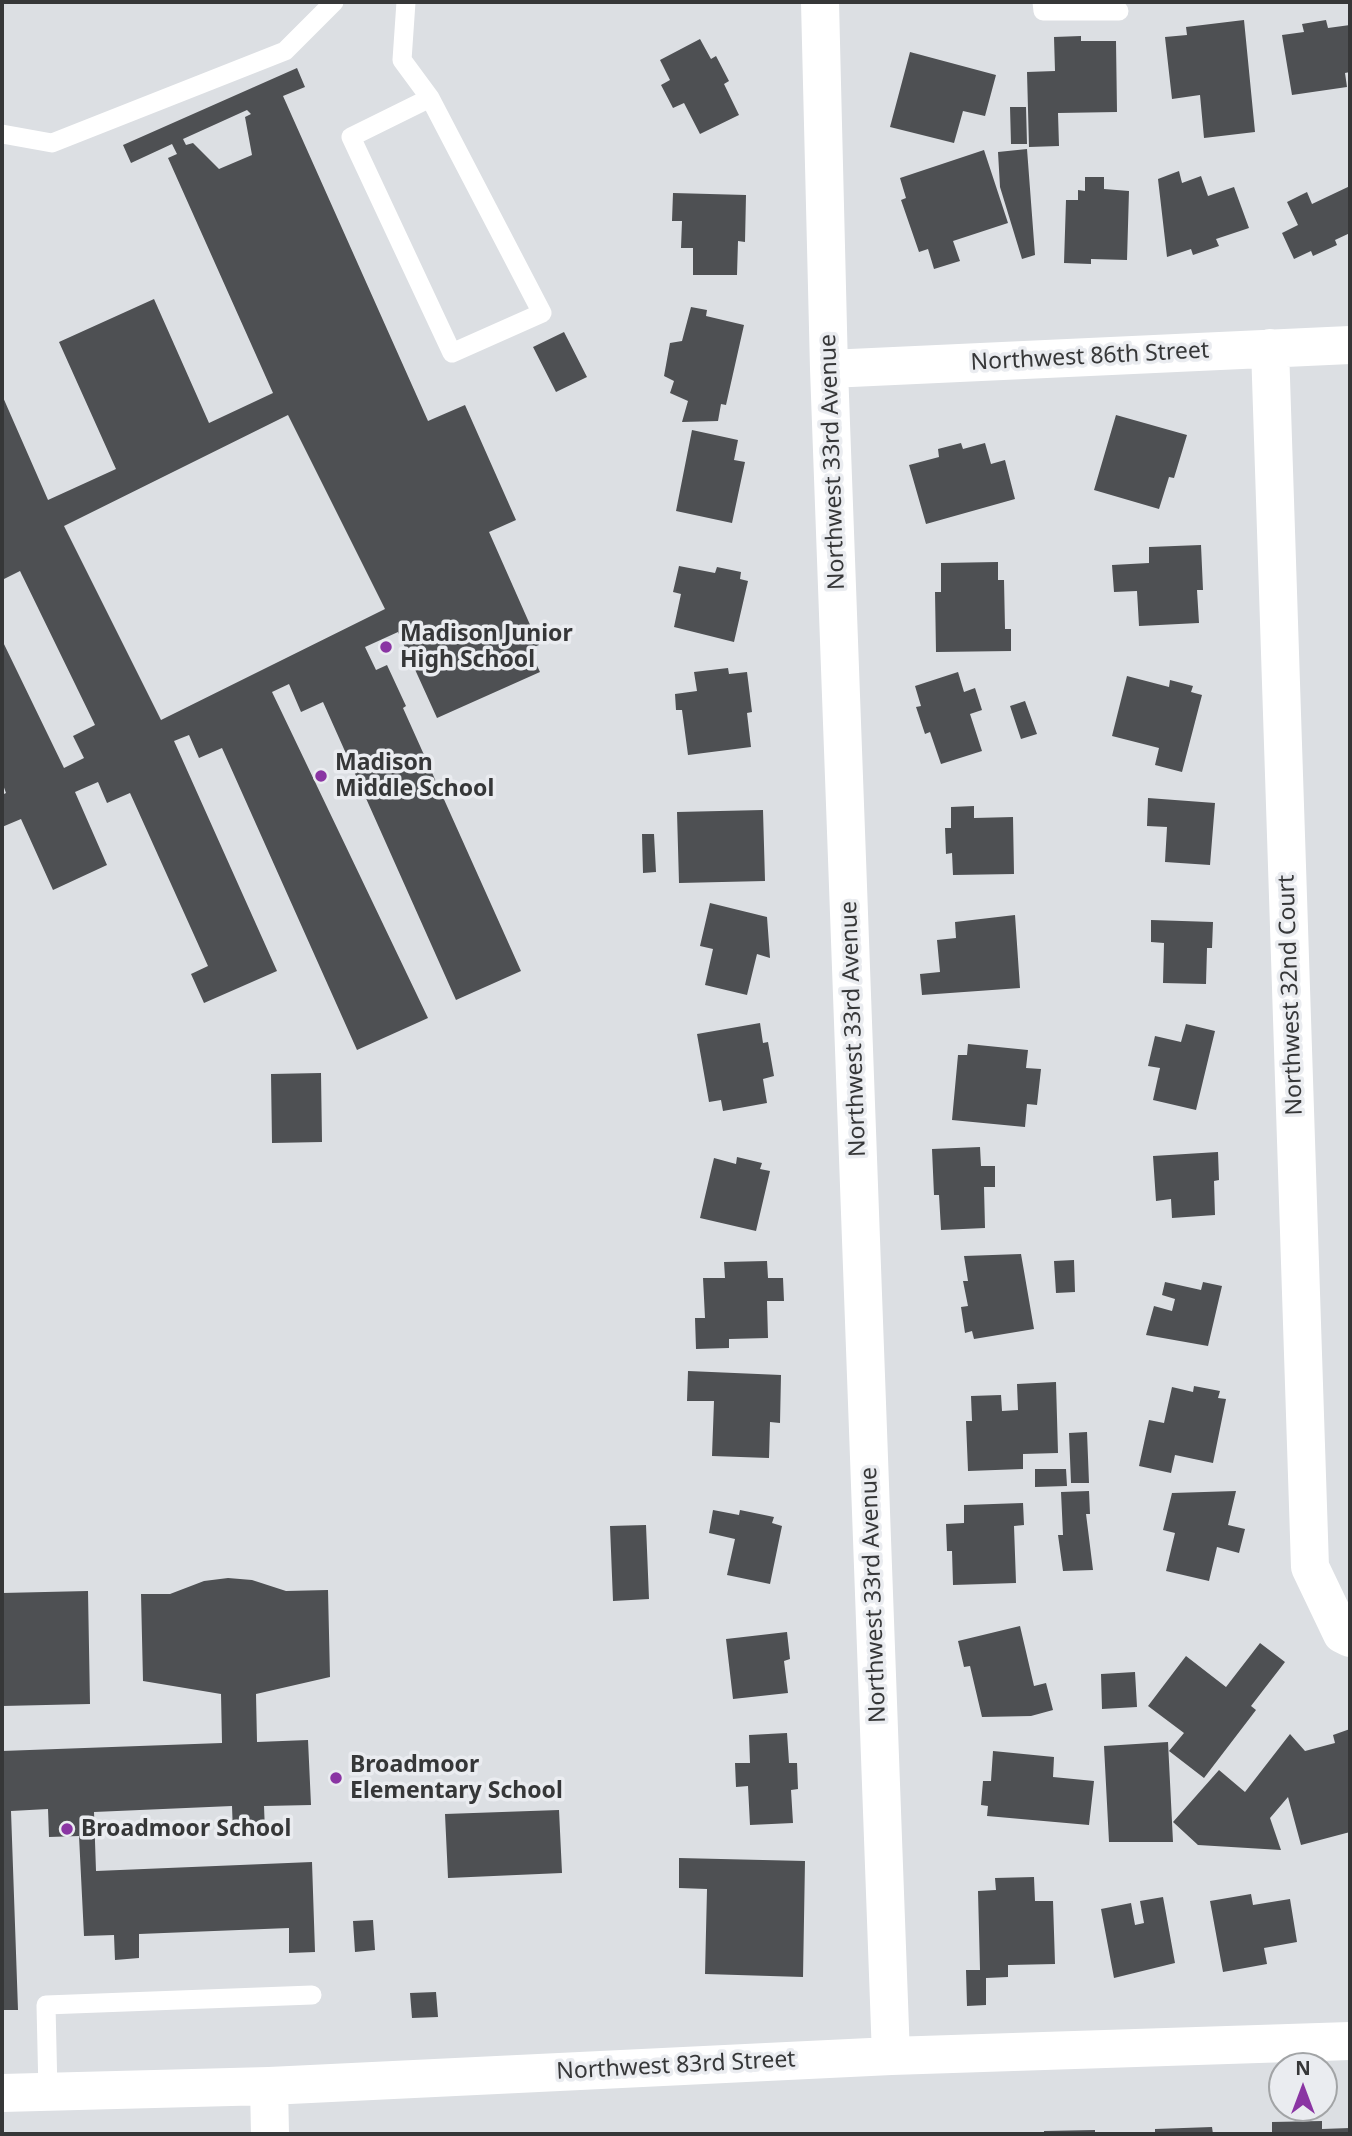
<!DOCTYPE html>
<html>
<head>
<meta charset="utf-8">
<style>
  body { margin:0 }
  #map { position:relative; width:1352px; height:2136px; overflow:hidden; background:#dcdfe3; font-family:"Noto Sans",sans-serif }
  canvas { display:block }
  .frame { position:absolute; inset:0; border:4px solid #363738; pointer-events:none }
  .north { position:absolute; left:1268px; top:2052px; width:70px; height:70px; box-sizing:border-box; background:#eaecf0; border:2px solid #a2a4a6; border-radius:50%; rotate:0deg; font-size:19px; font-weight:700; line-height:28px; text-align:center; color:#363738 }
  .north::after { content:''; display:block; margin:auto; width:24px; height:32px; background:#8a35a3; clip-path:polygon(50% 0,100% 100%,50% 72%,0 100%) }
</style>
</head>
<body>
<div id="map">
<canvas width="1352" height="2136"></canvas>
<div class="frame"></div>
<div class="north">N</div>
</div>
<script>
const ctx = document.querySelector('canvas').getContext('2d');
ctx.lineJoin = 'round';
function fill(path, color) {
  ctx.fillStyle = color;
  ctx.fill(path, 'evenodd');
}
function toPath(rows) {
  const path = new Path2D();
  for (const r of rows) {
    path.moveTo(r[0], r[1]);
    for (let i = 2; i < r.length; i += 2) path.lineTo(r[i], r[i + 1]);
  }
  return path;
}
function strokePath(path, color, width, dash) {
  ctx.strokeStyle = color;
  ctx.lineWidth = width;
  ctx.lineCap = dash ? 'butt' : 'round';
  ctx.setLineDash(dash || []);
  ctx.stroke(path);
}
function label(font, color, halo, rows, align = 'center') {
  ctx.font = font + ' "Noto Sans",sans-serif';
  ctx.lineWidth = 7;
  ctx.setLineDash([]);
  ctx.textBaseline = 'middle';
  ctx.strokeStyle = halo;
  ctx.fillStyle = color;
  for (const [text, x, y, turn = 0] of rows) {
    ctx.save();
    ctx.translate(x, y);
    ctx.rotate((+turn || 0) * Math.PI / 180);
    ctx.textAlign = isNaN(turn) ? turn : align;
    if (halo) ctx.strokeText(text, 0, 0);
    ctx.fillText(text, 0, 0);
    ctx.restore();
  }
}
fill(toPath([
  [1244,20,1255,132,1204,138,1200,95,1172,99,1165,37,1187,35,1186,27],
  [1326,20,1328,28,1350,25,1350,72,1345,73,1347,87,1292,95,1282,35,1304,32,1302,24],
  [1081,36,1081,41,1116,41,1117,112,1058,113,1059,146,1029,147,1027,72,1055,71,1054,37],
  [700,39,711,59,716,56,729,81,724,84,739,115,700,134,684,103,673,108,661,85,670,80,660,60],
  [910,52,996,75,985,116,963,111,954,143,890,127],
  [297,68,305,87,283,96,428,421,465,405,516,520,489,532,539,645,529,649,540,672,437,718,398,632,365,647,376,670,387,665,406,706,403,708,521,971,456,1000,323,702,301,712,289,684,272,692,428,1018,357,1050,222,748,199,758,189,735,174,741,277,971,204,1003,191,974,208,966,130,793,107,803,98,782,75,792,107,865,53,890,21,819,2,827,2,795,6,793,2,782,2,640,64,768,84,758,73,736,95,725,20,571,2,580,2,395,48,500,116,469,59,342,154,299,209,423,273,393,168,158,177,154,172,144,131,163,123,145],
  [247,110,251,114,245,117,252,155,219,169,193,143,186,145,183,139],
  [288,415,385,609,161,720,64,526],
  [1010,107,1026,107,1027,144,1011,144],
  [1027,149,1035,255,1022,259,1000,187,998,152],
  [984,150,1008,223,953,241,960,261,934,269,928,249,919,252,901,200,906,198,900,178],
  [1179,171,1182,183,1201,176,1208,196,1234,187,1249,228,1216,239,1219,246,1193,255,1191,249,1167,257,1158,179],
  [1085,177,1104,177,1104,189,1129,191,1127,260,1091,259,1091,264,1064,263,1066,200,1078,200,1078,190,1085,191],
  [1350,186,1350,233,1335,240,1337,245,1313,256,1311,251,1294,259,1282,233,1298,225,1287,202,1307,192,1312,204],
  [673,193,746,195,745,242,738,241,737,275,693,275,693,248,681,248,682,221,672,221],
  [691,307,707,310,706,316,744,325,726,405,721,404,718,421,682,422,688,401,670,393,674,381,664,376,670,343,682,341],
  [564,332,587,377,556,392,533,347],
  [1116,415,1187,435,1174,478,1169,477,1159,509,1094,490],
  [692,430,738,440,734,460,745,462,732,523,676,511],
  [961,443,963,449,985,443,991,464,1005,460,1015,499,926,524,909,465,939,457,938,449],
  [1201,545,1203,590,1197,590,1199,623,1139,626,1137,591,1114,592,1112,565,1149,563,1149,547],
  [998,562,998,580,1004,580,1005,629,1011,629,1011,651,936,652,935,592,941,592,941,563],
  [679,566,715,573,717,567,741,572,740,579,748,581,734,642,674,627,681,594,673,592],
  [728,668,729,674,747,672,752,712,747,713,751,747,688,755,682,710,676,710,675,694,697,691,694,672],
  [958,672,964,692,975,688,982,710,970,714,982,751,941,764,930,732,925,734,916,707,921,706,915,686],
  [1127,676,1169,687,1170,680,1193,686,1191,692,1202,695,1182,772,1155,765,1159,748,1112,736],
  [1025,701,1037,734,1021,739,1010,706],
  [1148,798,1215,803,1210,865,1165,862,1167,827,1147,826],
  [974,806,974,818,1013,817,1014,874,953,875,952,853,946,854,945,828,951,828,951,807],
  [763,810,765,881,679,883,677,812],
  [642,834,654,834,656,872,643,873],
  [710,903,767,917,770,958,757,954,747,995,705,985,713,949,700,946],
  [1015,915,1020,988,922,995,920,974,940,972,937,940,956,938,955,922],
  [1151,920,1213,922,1212,948,1207,948,1206,984,1163,983,1164,943,1151,942],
  [760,1023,763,1043,768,1042,774,1076,763,1079,767,1103,723,1111,721,1100,709,1102,697,1034],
  [1186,1024,1215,1031,1196,1110,1153,1100,1160,1068,1148,1066,1155,1036,1181,1042],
  [968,1044,1028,1050,1026,1068,1041,1069,1037,1105,1027,1104,1025,1127,952,1120,958,1055,967,1055],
  [321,1073,322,1142,272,1143,271,1074],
  [980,1147,981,1166,995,1166,995,1187,984,1187,985,1228,941,1230,939,1195,934,1195,932,1149],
  [1218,1152,1219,1180,1214,1181,1215,1215,1172,1218,1171,1199,1156,1201,1153,1156],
  [737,1157,762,1163,760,1169,770,1171,756,1231,700,1218,714,1158,736,1164],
  [1021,1254,1034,1329,974,1339,972,1331,965,1333,961,1307,968,1306,963,1281,968,1281,964,1256],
  [1074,1260,1075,1292,1056,1293,1054,1261],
  [767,1261,768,1278,783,1278,784,1301,767,1301,768,1338,729,1339,729,1348,696,1349,695,1318,705,1318,703,1278,725,1278,724,1262],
  [1165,1282,1201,1290,1203,1282,1222,1286,1208,1346,1146,1335,1154,1306,1172,1311,1175,1299,1162,1295],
  [688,1371,781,1375,780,1423,770,1422,769,1458,712,1456,714,1401,687,1401],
  [1056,1382,1058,1453,1023,1454,1023,1469,968,1471,966,1421,972,1421,971,1396,1001,1395,1002,1411,1018,1410,1017,1384],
  [1194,1386,1220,1391,1218,1398,1226,1399,1213,1463,1175,1455,1171,1473,1139,1466,1149,1420,1164,1423,1172,1387,1193,1392],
  [1087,1432,1089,1483,1071,1483,1069,1433],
  [1035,1469,1066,1469,1067,1486,1035,1487],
  [1089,1491,1090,1514,1086,1514,1093,1570,1063,1571,1058,1535,1063,1535,1061,1492],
  [1236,1491,1228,1525,1245,1529,1239,1553,1217,1547,1209,1581,1166,1571,1175,1533,1163,1530,1172,1493],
  [1023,1503,1024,1525,1014,1526,1016,1583,953,1585,952,1551,947,1551,946,1524,964,1523,964,1505],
  [713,1510,739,1515,740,1510,774,1517,772,1523,782,1526,770,1584,727,1575,735,1539,709,1533],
  [646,1525,649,1599,613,1601,610,1526],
  [228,1578,252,1580,286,1591,328,1590,330,1677,256,1694,257,1742,308,1740,311,1805,264,1806,265,1832,233,1833,232,1806,94,1812,96,1871,312,1862,315,1952,289,1953,289,1928,139,1934,139,1958,115,1960,114,1935,84,1936,79,1836,49,1837,48,1809,11,1811,18,2010,2,2010,2,1751,222,1743,221,1694,143,1681,141,1594,170,1594,204,1581],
  [88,1591,90,1704,2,1706,2,1593],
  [1020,1626,1034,1686,1046,1683,1053,1710,1031,1716,982,1717,970,1666,964,1667,958,1641],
  [787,1632,790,1659,784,1661,788,1693,733,1699,726,1639],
  [1260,1643,1285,1662,1251,1706,1256,1710,1204,1778,1169,1751,1184,1733,1148,1706,1186,1656,1226,1687],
  [1135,1672,1137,1707,1102,1709,1101,1674],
  [1350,1729,1350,1832,1301,1845,1288,1797,1270,1818,1281,1850,1198,1845,1173,1822,1219,1770,1245,1792,1290,1734,1305,1751,1335,1743,1333,1735],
  [787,1733,789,1763,797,1763,798,1789,791,1790,793,1823,750,1825,748,1786,736,1787,735,1763,750,1763,749,1735],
  [1168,1742,1173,1842,1109,1842,1104,1746],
  [993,1751,1054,1757,1053,1777,1094,1781,1089,1825,987,1816,988,1806,981,1805,983,1781,991,1781],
  [559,1810,562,1873,448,1878,445,1814],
  [679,1858,805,1861,803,1977,705,1974,707,1889,679,1888],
  [1034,1877,1035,1901,1053,1901,1055,1964,1008,1965,1008,1977,986,1978,986,2005,967,2006,966,1970,980,1970,978,1891,996,1890,995,1878],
  [1251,1894,1253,1905,1290,1899,1297,1942,1264,1948,1267,1964,1223,1972,1210,1901],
  [1163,1897,1175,1963,1114,1978,1101,1909,1131,1903,1135,1925,1144,1923,1140,1901],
  [373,1920,375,1950,355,1952,353,1921],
  [436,1992,438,2017,412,2018,410,1993],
  [1322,2121,1322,2129,1350,2128,1350,2134,1272,2134,1272,2122],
  [1212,2127,1213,2134,1155,2134,1155,2129],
  [1095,2130,1095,2134,1044,2134,1044,2131]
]), '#4e5053');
strokePath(toPath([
  [406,2,402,60,430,98,542,313,452,353,351,137,430,98],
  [1042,2,1043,11,1119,11],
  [2,134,52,143,285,51,334,2],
  [48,2092,46,2005,312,1995]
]), '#fff', 19);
strokePath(toPath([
  [820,2,829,369,891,2056],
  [1270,348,1310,1567,1342,1634,1350,1638],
  [829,369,1350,345],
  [269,2086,270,2134],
  [2,2093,269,2086,891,2056,1350,2041]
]), '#fff', 38);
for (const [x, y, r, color] of [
  [386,647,7,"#8a35a3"],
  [321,776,7,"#8a35a3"],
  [336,1778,7,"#8a35a3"],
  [67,1829,7,"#8a35a3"]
]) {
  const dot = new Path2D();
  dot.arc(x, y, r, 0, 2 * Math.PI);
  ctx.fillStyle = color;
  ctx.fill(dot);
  strokePath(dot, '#eaecf0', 2.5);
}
label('23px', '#363738', '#eaecf0', [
  ["Northwest 86th Street",1090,357,-3],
  ["Northwest 33rd Avenue",833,462,-92],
  ["Northwest 32nd Court",1291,995,-92],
  ["Northwest 33rd Avenue",854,1029,-92],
  ["Northwest 33rd Avenue",874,1595,-92],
  ["Northwest 83rd Street",676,2066,-3]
]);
label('bold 23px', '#363738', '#eaecf0', [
  ["Madison Junior",400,634],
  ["High School",400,660],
  ["Madison",335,763],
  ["Middle School",335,789],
  ["Broadmoor",350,1765],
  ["Elementary School",350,1791],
  ["Broadmoor School",81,1829]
], 'left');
</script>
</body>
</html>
